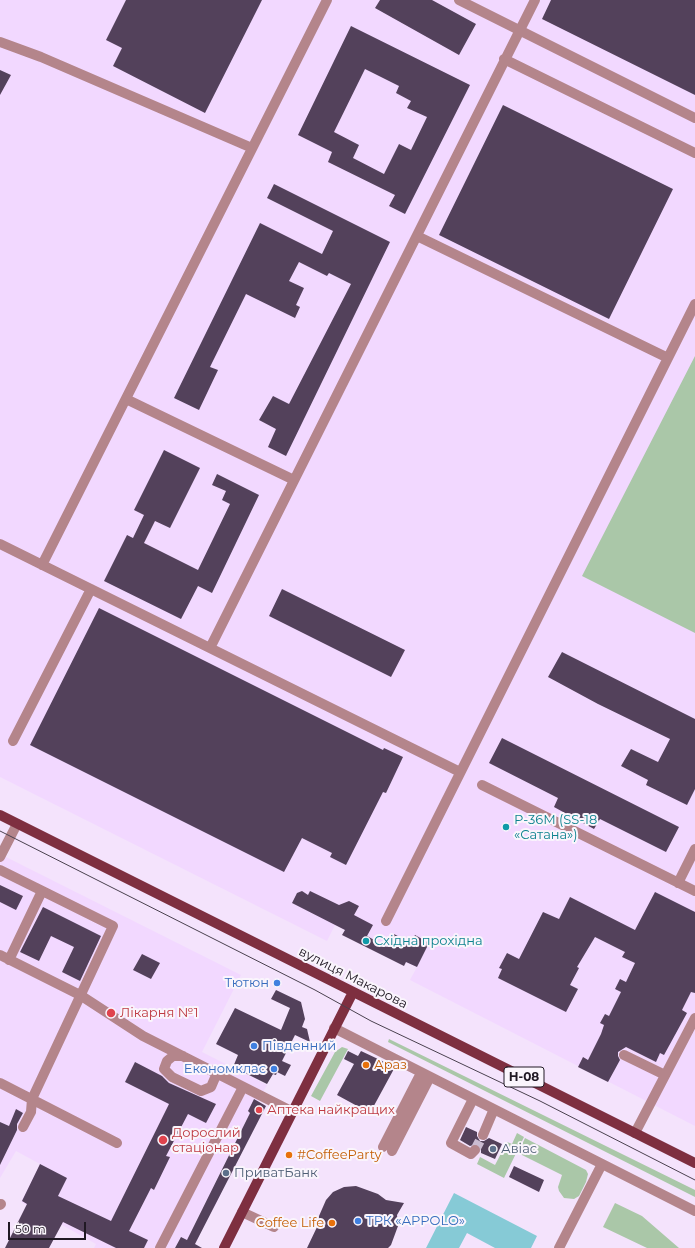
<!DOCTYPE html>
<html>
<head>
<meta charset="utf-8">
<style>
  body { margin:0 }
  #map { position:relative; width:695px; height:1248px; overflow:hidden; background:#f4e3fc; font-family:Montserrat,sans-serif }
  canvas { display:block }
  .scale { position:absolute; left:8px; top:1222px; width:78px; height:18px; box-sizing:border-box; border:2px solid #201924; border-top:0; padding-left:5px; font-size:12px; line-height:14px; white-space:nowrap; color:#201924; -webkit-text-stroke:3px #faf5fc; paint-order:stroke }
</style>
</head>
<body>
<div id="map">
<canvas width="695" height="1248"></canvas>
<div class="scale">50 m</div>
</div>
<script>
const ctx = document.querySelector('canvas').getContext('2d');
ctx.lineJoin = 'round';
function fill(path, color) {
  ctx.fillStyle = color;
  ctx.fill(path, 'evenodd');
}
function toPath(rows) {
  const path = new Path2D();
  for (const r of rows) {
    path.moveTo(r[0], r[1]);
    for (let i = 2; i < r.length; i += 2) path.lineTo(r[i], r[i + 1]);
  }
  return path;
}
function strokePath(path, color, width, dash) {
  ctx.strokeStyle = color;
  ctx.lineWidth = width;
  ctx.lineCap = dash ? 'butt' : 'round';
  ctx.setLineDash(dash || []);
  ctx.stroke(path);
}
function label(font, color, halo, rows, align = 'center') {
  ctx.font = font + ' Montserrat,sans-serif';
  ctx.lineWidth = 4;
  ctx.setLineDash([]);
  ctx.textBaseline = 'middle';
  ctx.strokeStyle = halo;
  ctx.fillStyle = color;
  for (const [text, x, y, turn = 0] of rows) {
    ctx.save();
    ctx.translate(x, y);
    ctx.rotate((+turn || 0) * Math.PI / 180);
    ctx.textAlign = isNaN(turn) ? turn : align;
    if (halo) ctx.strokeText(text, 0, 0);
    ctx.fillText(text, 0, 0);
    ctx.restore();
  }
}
fill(toPath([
  [0,0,695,0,695,1126,410,980,417,967,342,935,345,930,335,925,327,941,0,777],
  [0,854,241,975,202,1052,267,1085,258,1101,254,1099,248,1111,250,1113,231,1150,241,1155,231,1151,212,1189,221,1194,215,1206,206,1201,191,1231,200,1235,195,1244,181,1237,175,1248,94,1248,96,1244,21,1202,40,1164,16,1151,0,1178]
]), '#f2d8ff');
fill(toPath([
  [695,356,695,633,582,576],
  [389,1039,695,1190,695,1197,388,1042],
  [342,1047,348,1049,320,1101,311,1096,335,1052],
  [517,1133,524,1137,504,1178,477,1164,480,1157,495,1165,507,1142,512,1144],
  [525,1138,586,1170,588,1174,586,1182,579,1196,574,1199,564,1198,559,1191,558,1187,562,1175,518,1153],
  [615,1203,642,1216,679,1248,647,1248,603,1227]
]), '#aac7a8');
fill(toPath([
  [454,1193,537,1236,531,1248,495,1248,467,1233,459,1248,426,1248]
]), '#86cad6');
fill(toPath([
  [126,0,262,0,205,113,113,66,122,48,106,40],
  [380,0,432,0,476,24,459,55,375,8],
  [551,0,695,0,695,95,542,19],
  [351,26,470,85,405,214,389,206,395,195,328,162,332,152,298,135],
  [365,69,399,86,396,93,411,101,407,108,427,117,411,150,399,144,384,174,353,158,359,145,334,132],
  [0,70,11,75,0,95],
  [503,105,673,189,609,319,439,235],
  [274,184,390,242,286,456,268,447,276,429,259,420,273,396,289,404,351,284,329,273,327,276,299,262,289,281,304,288,296,305,300,307,295,318,246,294,210,367,218,370,199,410,174,398,260,223,322,254,333,231,267,198],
  [164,450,200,468,170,528,155,521,144,543,198,570,230,504,222,500,226,491,212,485,217,474,259,495,212,593,198,586,181,619,104,581,127,535,133,538,144,515,134,510],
  [282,589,405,650,391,677,269,616],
  [99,608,383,750,384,748,403,757,386,793,383,792,346,865,330,857,332,853,302,838,284,872,30,745],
  [562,652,695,719,695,789,687,805,646,785,648,780,621,766,631,749,658,762,670,739,598,704,548,677],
  [502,738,679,827,666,852,600,819,594,829,554,807,558,798,489,763],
  [0,885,23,896,16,910,0,902],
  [302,891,308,895,310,891,339,905,349,901,359,906,354,915,373,925,367,936,387,947,394,934,411,943,415,935,429,943,417,967,406,962,404,966,342,935,345,930,292,903,297,893],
  [655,892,695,912,695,993,691,992,682,1010,687,1013,664,1055,660,1053,656,1062,626,1047,618,1052,618,1056,620,1060,608,1082,578,1067,583,1057,588,1060,601,1034,604,1025,600,1023,605,1014,609,1016,621,992,615,989,620,979,626,982,635,963,622,957,625,952,595,937,577,967,579,968,570,985,578,989,566,1012,498,978,502,969,499,968,507,953,519,959,543,912,559,919,570,897,635,930],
  [43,907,101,936,80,981,62,972,74,947,51,936,39,961,20,952],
  [142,954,160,963,151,979,133,970],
  [276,990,301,1002,305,1019,302,1027,307,1029,310,1042,295,1035,282,1061,291,1065,285,1076,277,1072,276,1075,273,1074,267,1084,233,1067,238,1055,216,1044,235,1008,281,1030,290,1008,271,999],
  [348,1051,358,1056,361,1051,395,1067,370,1113,337,1095,354,1064,344,1059],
  [135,1062,162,1076,169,1083,216,1104,206,1123,188,1114,166,1156,170,1157,154,1190,151,1188,129,1231,148,1240,144,1248,116,1248,63,1222,49,1248,5,1248,27,1204,22,1201,40,1164,67,1178,58,1196,111,1221,169,1104,125,1082],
  [254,1099,266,1106,195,1244,202,1248,175,1248,181,1237,187,1240,250,1113,248,1111],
  [16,1109,23,1113,17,1124,17,1130,0,1165,0,1122,9,1126],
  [466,1127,477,1132,477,1136,480,1141,484,1141,489,1138,502,1144,495,1159,481,1153,481,1148,477,1144,470,1146,460,1140],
  [514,1166,544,1180,539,1192,509,1177],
  [356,1186,378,1194,386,1200,404,1203,397,1215,398,1226,391,1245,388,1248,307,1248,318,1225,319,1216,326,1200,333,1192,344,1187]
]), '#53415b');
strokePath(toPath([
  [475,1150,483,1135]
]), '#cabbd1', 10, [10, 5]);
strokePath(toPath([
  [459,0,695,118],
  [0,42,41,57,252,148],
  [504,59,695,153],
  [417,236,668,358],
  [126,399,294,480],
  [0,544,460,772],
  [42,565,327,0],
  [210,648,535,0],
  [13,741,91,589],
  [482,785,695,891],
  [0,857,17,824],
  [0,870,113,926,32,1099,31,1112,23,1127],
  [678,883,695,849],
  [386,921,695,304],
  [0,955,80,995,143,1036,291,1111],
  [9,960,42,891],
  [334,1028,695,1211],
  [624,1055,665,1075],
  [183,1056,173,1056,167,1061,164,1069,172,1077,201,1091,211,1087,217,1073],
  [0,1083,117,1143],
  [473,1099,451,1143,471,1154,475,1150],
  [635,1133,695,1018],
  [483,1135,494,1109],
  [383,1147,421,1073],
  [392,1151,430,1077],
  [0,1205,1,1204],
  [242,1212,274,1227],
  [160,1248,243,1087],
  [559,1248,602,1164]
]), '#b4858b', 10);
strokePath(toPath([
  [0,815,695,1163],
  [224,1248,353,992]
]), '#7e2f40', 10);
strokePath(toPath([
  [0,831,315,990,371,1021,540,1101,695,1180]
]), '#4a414f', 1);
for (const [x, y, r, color] of [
  [506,827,4,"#0f9aa8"],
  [366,941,4,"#0f9aa8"],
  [277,983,4,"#3f7fe0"],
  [111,1013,5,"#e0444e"],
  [254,1046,4,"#3f7fe0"],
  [366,1065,4,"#e8710a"],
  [274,1069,4,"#3f7fe0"],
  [259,1110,4,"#e0444e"],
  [163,1140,5,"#e0444e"],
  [493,1149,4,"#5c6f8a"],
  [289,1155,4,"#e8710a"],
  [226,1173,4,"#5c6f8a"],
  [358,1221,4,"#3f7fe0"],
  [332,1223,4,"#e8710a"]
]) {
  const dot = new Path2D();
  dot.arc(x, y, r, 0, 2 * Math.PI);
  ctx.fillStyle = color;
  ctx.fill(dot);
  strokePath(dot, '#faf5fc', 1.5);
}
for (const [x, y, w] of [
  [524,1077,40]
]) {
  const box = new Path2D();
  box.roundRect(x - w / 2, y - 10, w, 20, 3);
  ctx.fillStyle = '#faf5fc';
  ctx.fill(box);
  strokePath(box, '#201924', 1);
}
label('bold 12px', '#201924', null, [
  ["Н-08",524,1077]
]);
label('13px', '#0d838f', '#faf5fc', [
  ["Р-36М (SS-18",514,820],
  ["«Сатана»)",514,835],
  ["Східна прохідна",374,941]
], 'left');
label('13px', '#201924', '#faf5fc', [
  ["вулиця Макарова",353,978,27]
]);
label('13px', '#366cbe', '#faf5fc', [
  ["Тютюн",269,983],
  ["Південний",262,1046,"left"],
  ["Економклас",266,1069],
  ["ТРК «APPOLO»",366,1221,"left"]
], 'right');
label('13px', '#be3a42', '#faf5fc', [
  ["Лікарня №1",120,1013],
  ["Аптека найкращих",267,1110],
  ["Дорослий",172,1133],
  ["стаціонар",172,1148]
], 'left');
label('13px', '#c56008', '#faf5fc', [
  ["Араз",374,1065],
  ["#CoffeeParty",297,1155],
  ["Coffee Life",324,1223,"right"]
], 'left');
label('13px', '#4e5e75', '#faf5fc', [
  ["Авіас",501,1149],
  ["ПриватБанк",234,1173]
], 'left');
</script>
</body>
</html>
